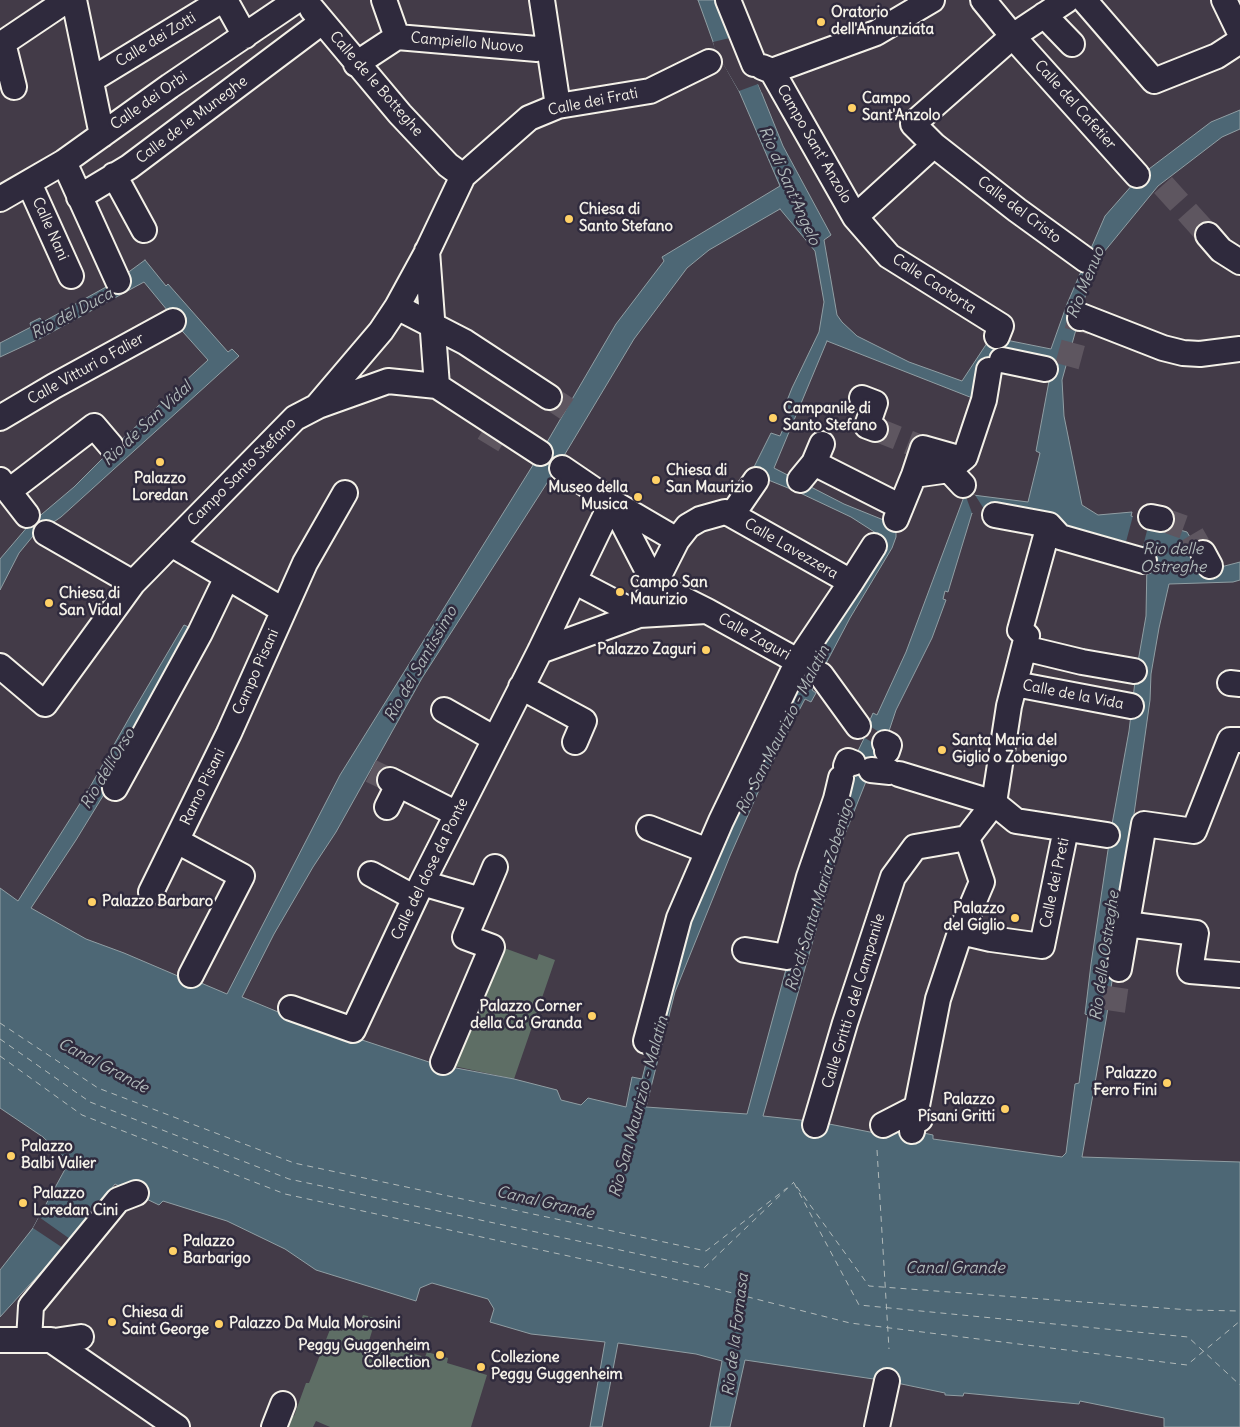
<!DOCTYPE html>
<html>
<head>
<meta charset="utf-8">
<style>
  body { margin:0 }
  canvas { display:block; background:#433b48 }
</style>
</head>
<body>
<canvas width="1240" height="1427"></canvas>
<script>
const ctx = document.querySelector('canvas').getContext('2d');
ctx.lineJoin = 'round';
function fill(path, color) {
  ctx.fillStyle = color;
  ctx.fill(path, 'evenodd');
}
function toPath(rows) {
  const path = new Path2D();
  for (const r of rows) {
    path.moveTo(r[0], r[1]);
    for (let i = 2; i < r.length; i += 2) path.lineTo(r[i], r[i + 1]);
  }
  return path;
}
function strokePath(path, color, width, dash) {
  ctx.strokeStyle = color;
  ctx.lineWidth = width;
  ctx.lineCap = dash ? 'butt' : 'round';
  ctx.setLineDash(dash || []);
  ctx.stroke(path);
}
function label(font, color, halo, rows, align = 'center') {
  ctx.font = font + ' Delius,sans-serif';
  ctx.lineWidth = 5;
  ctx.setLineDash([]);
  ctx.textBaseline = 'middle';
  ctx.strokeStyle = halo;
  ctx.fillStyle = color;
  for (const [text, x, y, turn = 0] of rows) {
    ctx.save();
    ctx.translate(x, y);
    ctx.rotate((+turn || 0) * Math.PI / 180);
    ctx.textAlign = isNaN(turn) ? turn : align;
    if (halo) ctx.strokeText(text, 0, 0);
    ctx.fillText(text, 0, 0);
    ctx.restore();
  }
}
fill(toPath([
  [496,945,537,960,539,954,555,960,514,1079,449,1065],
  [363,1315,368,1316,369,1319,370,1317,376,1318,369,1341,425,1357,427,1352,448,1358,447,1363,487,1375,471,1427,330,1427,316,1421,313,1427,277,1427,282,1412,294,1416,306,1383,309,1383,331,1327,342,1331,347,1321,359,1325]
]), '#5e6e65');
const water = toPath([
  [698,0,721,0,758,84,783,146,831,235,824,240,837,315,842,322,857,336,909,362,962,381,991,337,1051,349,1067,304,1105,216,1141,175,1211,122,1240,110,1240,129,1222,137,1158,186,1104,252,1085,297,1062,380,1064,416,1082,505,1098,515,1132,512,1131,516,1187,532,1200,554,1213,569,1240,562,1240,580,1233,582,1169,584,1159,628,1151,674,1150,700,1134,814,1134,839,1106,1020,1082,1157,1240,1162,1240,1427,1164,1427,1164,1418,1080,1401,1079,1404,964,1393,963,1396,945,1395,945,1393,887,1381,745,1360,730,1427,710,1427,722,1361,696,1354,618,1343,602,1427,590,1427,605,1342,531,1334,490,1322,494,1309,488,1299,432,1283,420,1288,416,1301,316,1270,285,1249,227,1221,163,1201,159,1205,115,1184,63,1248,0,1317,0,1270,33,1228,69,1162,43,1137,0,1108,0,888,18,901,86,794,132,713,184,625,198,631,106,791,76,840,31,908,86,939,124,953,185,979,194,980,227,994,340,775,543,449,616,324,664,261,662,257,780,186,739,91,716,50,698,0],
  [780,209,815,251,824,302,819,332,792,388,784,408,791,411,780,436,771,433,751,473,798,492,851,517,879,535,882,542,777,718,680,928,642,1079,632,1077,626,1107,588,1098,581,1105,561,1100,557,1090,514,1079,435,1064,283,1014,242,997,274,934,313,867,336,832,422,678,556,469,634,339,687,268,709,250,780,209],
  [827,341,980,401,983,371,990,358,1052,365,1036,451,1040,453,1028,502,965,494,906,652,877,715,873,713,869,722,871,724,855,757,789,958,747,1114,646,1107,675,992,730,856,767,772,805,699,811,702,816,693,812,690,850,618,892,548,896,537,896,526,891,523,844,504,774,468,827,341],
  [984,509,1033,518,1147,561,1146,616,1136,673,1129,731,1111,830,1091,964,1085,1014,1088,1015,1079,1083,1075,1084,1066,1153,1062,1157,933,1139,933,1135,878,1123,875,1133,819,1122,763,1116,839,849,869,774,887,737,896,710,932,638,946,600,943,599,945,591,948,592,972,513,984,509],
  [145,260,166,286,168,284,228,352,232,349,239,356,61,517,33,536,19,553,0,590,0,559,29,525,74,487,117,444,208,360,175,323,172,316,144,282,41,338,0,357,0,343,31,327,30,323,40,318,43,322,115,282,145,260]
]);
fill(water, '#4d6775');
strokePath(water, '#909ea3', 1);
fill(toPath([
  [738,36,760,82,764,92,762,93,758,84,739,91,722,62,720,63,713,51,715,50,713,42],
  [965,494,975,495,984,509,995,511,977,514,972,513],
  [1134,512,1134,514,1150,519,1140,558,1123,553],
  [868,725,887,737,882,748,865,738,865,736,863,735],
  [39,1217,70,1239,63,1248,33,1228]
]), '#433b48');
strokePath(toPath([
  [0,1023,98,1088,294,1163,706,1251,787,1188],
  [0,1039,90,1102,289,1179,704,1268,794,1182],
  [0,1056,82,1115,285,1194,701,1285,850,1323,1187,1365,1240,1321],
  [877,1150,889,1349],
  [794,1183,859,1305,1188,1337,1240,1385],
  [797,1187,869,1286,1190,1310,1240,1311]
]), '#b1baba', 1, [6, 5]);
strokePath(toPath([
  [1163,185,1208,235],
  [1067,366,1080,318],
  [549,397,567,409],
  [875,429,923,448],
  [488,445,497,430],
  [1161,519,1189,529,1203,553],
  [371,771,390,780],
  [1113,1011,1119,969]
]), '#5e5660', 24, [24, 12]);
const minor = toPath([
  [74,0,102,135],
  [225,0,245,36],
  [542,0,558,106],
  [728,0,754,64],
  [983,0,1015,39,1137,175],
  [1067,0,1013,36,913,124,934,145,1017,210,1086,260],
  [1084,0,1154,81,1217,56,1240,41],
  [1224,0,1240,33],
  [312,9,400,114,448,165,463,176],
  [1044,15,1072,44],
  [397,37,537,49],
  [3,43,14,87],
  [0,45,67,0],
  [356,64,397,37,384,0],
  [762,67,772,71,876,33,932,0],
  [772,71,855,217],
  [91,80,222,0],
  [934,145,855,217,889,256,1001,326,997,336],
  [64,162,118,281],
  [114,175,144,230],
  [29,183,71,276],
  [79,197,129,167,322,22],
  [0,199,64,162,170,86,297,0],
  [1208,235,1221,250,1240,262],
  [427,251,437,386],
  [397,307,465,342,549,397],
  [1080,318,1081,316,1163,348,1183,353,1200,354,1240,349],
  [1002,360,1045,369],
  [862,398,875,403,867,426,875,429],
  [318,405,381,331,397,307,426,254,463,176,529,118,558,106,650,91,709,62],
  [0,418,54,386,173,321],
  [822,444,814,463,901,507],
  [949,470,963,485],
  [914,475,949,470,965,457,984,400,989,370],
  [0,480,27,515],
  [756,480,732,515,851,582],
  [800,480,814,463],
  [9,491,94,426,111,446],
  [612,502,655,585,707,611,801,663],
  [612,502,677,540],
  [995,515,1049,525,1060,537,1144,561],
  [1151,517,1161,519],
  [896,519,914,475,923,448,962,459],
  [46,533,133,583],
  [171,544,283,610],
  [1203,553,1210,566],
  [574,581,639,615,677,540,688,526,700,519,725,512,732,515],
  [1024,648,1082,662,1134,671],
  [540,651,639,615,706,611],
  [0,666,45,704,133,583,295,418,318,406,388,381,437,386,540,453],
  [821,675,858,726],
  [1230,683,1240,684],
  [1015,684,1131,706],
  [521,687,584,721,575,742],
  [444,710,495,739],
  [885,743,889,745,887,751],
  [846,766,848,761,853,763],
  [871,770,890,772],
  [899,774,994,803,1016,821,1107,835],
  [390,780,457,814],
  [115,788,200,633,227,577],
  [387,807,398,785],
  [649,828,708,851],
  [177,841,242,876,191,975],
  [371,874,415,898],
  [422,883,481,900,465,937,492,947,443,1062],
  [151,892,229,733,305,563,345,493],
  [481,900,495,867],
  [1126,924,1196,933,1190,971,1240,975],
  [961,932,991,939,1042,946,1066,829],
  [745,950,787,957,809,877,836,799,841,778],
  [1119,969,1144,824,1194,831,1230,740,1240,740],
  [291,1008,353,1030,422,883,540,651,612,502,562,468],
  [646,1041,679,918,721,821,798,661,851,582,874,546],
  [815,1125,845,1023,893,877,915,847,967,838,994,803,1009,706,1027,636,1020,630,1049,525],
  [883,1125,916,1108,920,1119],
  [912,1131,938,999,959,936,982,882,967,838],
  [0,1340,51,1340,177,1427],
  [29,1340,31,1306,118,1200,136,1193],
  [54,1341,81,1337],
  [274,1427,283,1404],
  [877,1427,887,1381]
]);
strokePath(minor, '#f4f1e8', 28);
strokePath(minor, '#2f2a3d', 24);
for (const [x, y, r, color] of [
  [821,22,5,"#ffd166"],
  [852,108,5,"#ffd166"],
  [569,219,5,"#ffd166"],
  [773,418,5,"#ffd166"],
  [160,462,5,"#ffd166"],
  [656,480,5,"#ffd166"],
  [638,497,5,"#ffd166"],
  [620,592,5,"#ffd166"],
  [49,603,5,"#ffd166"],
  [706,650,5,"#ffd166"],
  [942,750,5,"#ffd166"],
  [92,902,5,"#ffd166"],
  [1015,918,5,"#ffd166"],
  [592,1016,5,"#ffd166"],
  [1167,1083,5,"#ffd166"],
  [1005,1109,5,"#ffd166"],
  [11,1156,5,"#ffd166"],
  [23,1203,5,"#ffd166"],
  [173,1251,5,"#ffd166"],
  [112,1322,5,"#ffd166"],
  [219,1324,5,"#ffd166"],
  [440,1355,5,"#ffd166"],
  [481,1367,5,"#ffd166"]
]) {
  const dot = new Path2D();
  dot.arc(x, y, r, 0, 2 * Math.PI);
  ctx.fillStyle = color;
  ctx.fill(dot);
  strokePath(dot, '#2f2a3d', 2);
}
label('bold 15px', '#f4f1e8', '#2f2a3d', [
  ["Oratorio",831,13],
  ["dell'Annunziata",831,30],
  ["Campo",862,99],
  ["Sant'Anzolo",862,116],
  ["Chiesa di",579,210],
  ["Santo Stefano",579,227],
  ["Campanile di",783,409],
  ["Santo Stefano",783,426],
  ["Chiesa di",666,471],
  ["San Maurizio",666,488],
  ["Palazzo",160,479,"center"],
  ["Loredan",160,496,"center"],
  ["Museo della",628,488,"right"],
  ["Musica",628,505,"right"],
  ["Campo San",630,583],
  ["Maurizio",630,600],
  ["Chiesa di",59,594],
  ["San Vidal",59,611],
  ["Palazzo Zaguri",696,650,"right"],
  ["Santa Maria del",952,741],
  ["Giglio o Zobenigo",952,758],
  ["Palazzo Barbaro",102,902],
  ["Palazzo",1005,909,"right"],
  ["del Giglio",1005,926,"right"],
  ["Palazzo Corner",582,1007,"right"],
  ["della Ca' Granda",582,1024,"right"],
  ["Palazzo",1157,1074,"right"],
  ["Ferro Fini",1157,1091,"right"],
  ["Palazzo",995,1100,"right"],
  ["Pisani Gritti",995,1117,"right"],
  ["Palazzo",21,1147],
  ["Balbi Valier",21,1164],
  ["Palazzo",33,1194],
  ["Loredan Cini",33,1211],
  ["Palazzo",183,1242],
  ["Barbarigo",183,1259],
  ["Chiesa di",122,1313],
  ["Saint George",122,1330],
  ["Palazzo Da Mula Morosini",229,1324],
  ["Peggy Guggenheim",430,1346,"right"],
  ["Collection",430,1363,"right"],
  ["Collezione",491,1358],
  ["Peggy Guggenheim",491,1375]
], 'left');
label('15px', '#f4f1e8', '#2f2a3d', [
  ["Calle dei Zotti",156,40,-31],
  ["Campiello Nuovo",467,43,5],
  ["Calle de le Botteghe",376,84,49],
  ["Calle dei Orbi",149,101,-35],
  ["Calle dei Frati",593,102,-11],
  ["Calle del Cafetier",1075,105,48],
  ["Calle de le Muneghe",192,120,-37],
  ["Campo Sant' Anzolo",814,144,60],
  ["Calle del Cristo",1019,210,37],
  ["Calle Nani",50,229,66],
  ["Calle Caotorta",934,284,33],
  ["Calle Vitturi o Falier",86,369,-29],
  ["Campo Santo Stefano",242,472,-45],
  ["Calle Lavezzera",791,549,30],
  ["Calle Zaguri",754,637,29],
  ["Campo Pisani",256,672,-66],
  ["Calle de la Vida",1073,695,11],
  ["Ramo Pisani",203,787,-64],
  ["Calle del dose da Ponte",430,869,-64],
  ["Calle dei Preti",1055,883,-78],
  ["Calle Gritti o del Campanile",854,1001,-73]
]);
label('italic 16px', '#b1baba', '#2f2a3d', [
  ["Rio di Sant'Angelo",789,186,66],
  ["Rio Menuo",1086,283,-68],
  ["Rio del Duca",72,314,-28],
  ["Rio de San Vidal",147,424,-43],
  ["Rio delle",1173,549],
  ["Ostreghe",1173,567],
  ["Rio del Santissimo",421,664,-60],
  ["Rio San Maurizio - Malatin",783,730,-63],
  ["Rio dell'Orso",108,769,-59],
  ["Rio di Santa Maria Zobenigo",820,895,-73],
  ["Rio delle Ostreghe",1105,956,-82],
  ["Canal Grande",103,1066,28],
  ["Rio San Maurizio - Malatin",639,1107,-75],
  ["Canal Grande",545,1203,13],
  ["Canal Grande",955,1268],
  ["Rio de la Fornasa",736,1335,-83]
]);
</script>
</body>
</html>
